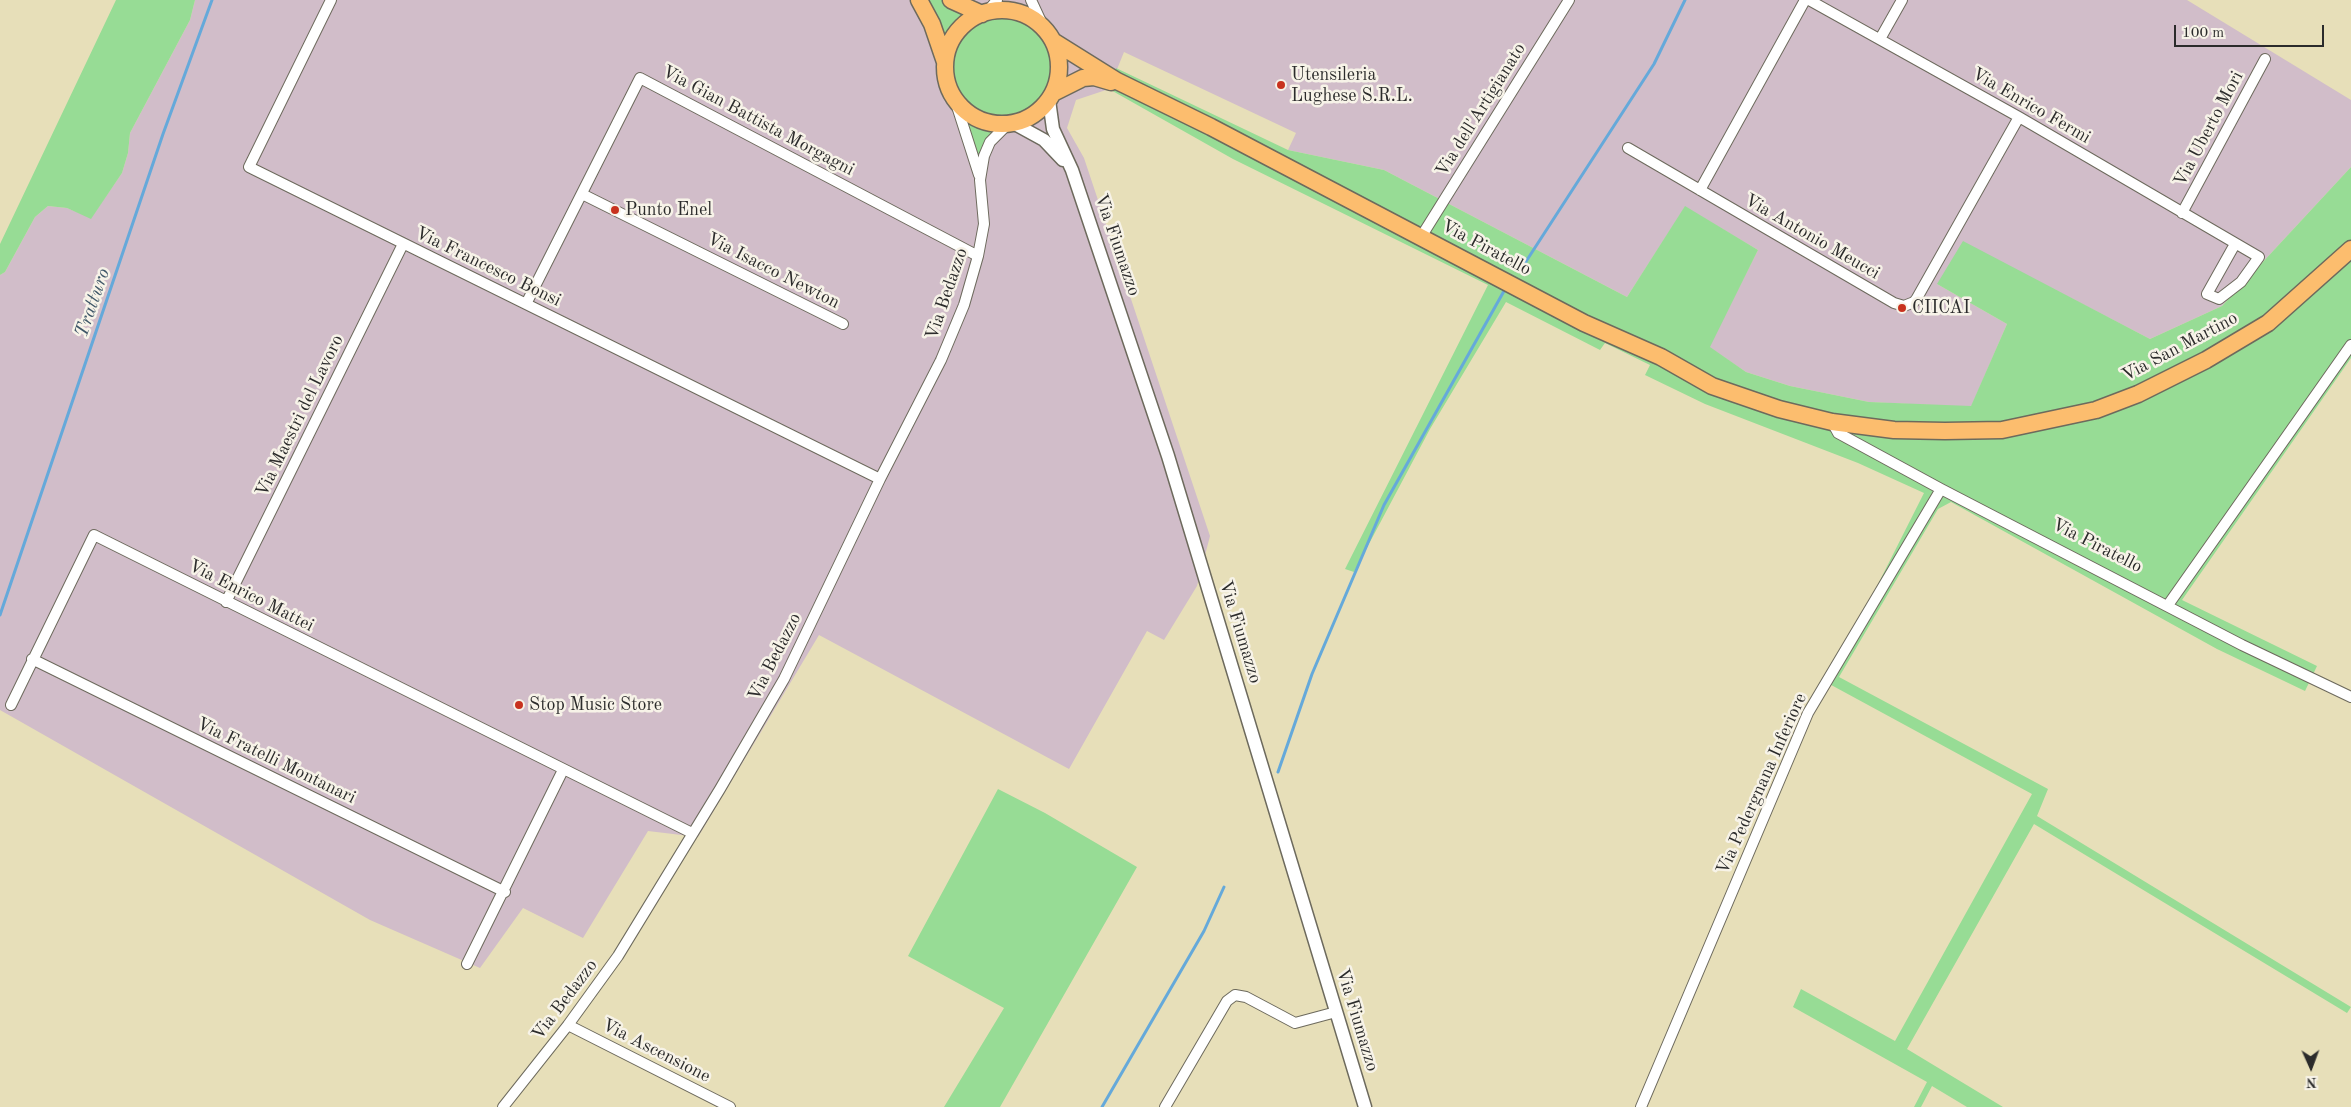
<!DOCTYPE html>
<html>
<head>
<meta charset="utf-8">
<style>
  body { margin:0 }
  #map { position:relative; width:2351px; height:1107px; overflow:hidden; background:#e7dfb9; font-family:"Old Standard TT",serif }
  canvas { display:block }
  .north { position:absolute; left:2286px; top:1042px; width:50px; height:50px; -webkit-text-stroke:4px #f7f3e8; paint-order:stroke; rotate:178deg; font-size:14px; font-weight:700; line-height:20px; text-align:center; color:#2b2b2b }
  .north::after { content:''; display:block; margin:auto; width:18px; height:22px; background:#2b2b2b; clip-path:polygon(50% 0,100% 100%,50% 72%,0 100%) }
  .scale { position:absolute; left:2174px; top:25px; width:150px; height:22px; box-sizing:border-box; border:2px solid #2b2b2b; border-top:0; padding-left:6px; font-size:15px; line-height:18px; white-space:nowrap; color:#2b2b2b; -webkit-text-stroke:4px #f7f3e8; paint-order:stroke }
</style>
</head>
<body>
<div id="map">
<canvas width="2351" height="1107"></canvas>
<div class="north">N</div>
<div class="scale">100 m</div>
</div>
<script>
const ctx = document.querySelector('canvas').getContext('2d');
ctx.lineJoin = 'round';
function fill(path, color) {
  ctx.fillStyle = color;
  ctx.fill(path, 'evenodd');
}
function toPath(rows) {
  const path = new Path2D();
  for (const r of rows) {
    if (r.length === 3) {
      path.moveTo(r[0] + r[2], r[1]);
      path.arc(r[0], r[1], r[2], 0, 2 * Math.PI);
      continue;
    }
    path.moveTo(r[0], r[1]);
    for (let i = 2; i < r.length; i += 2) path.lineTo(r[i], r[i + 1]);
  }
  return path;
}
function strokePath(path, color, width, dash) {
  ctx.strokeStyle = color;
  ctx.lineWidth = width;
  ctx.lineCap = dash ? 'butt' : 'round';
  ctx.setLineDash(dash || []);
  ctx.stroke(path);
}
function label(font, color, halo, rows, align = 'center') {
  ctx.font = font + ' "Old Standard TT",serif';
  ctx.lineWidth = 5;
  ctx.setLineDash([]);
  ctx.textBaseline = 'middle';
  ctx.strokeStyle = halo;
  ctx.fillStyle = color;
  for (const [text, x, y, turn = 0] of rows) {
    ctx.save();
    ctx.translate(x, y);
    ctx.rotate((+turn || 0) * Math.PI / 180);
    ctx.textAlign = isNaN(turn) ? turn : align;
    if (halo) ctx.strokeText(text, 0, 0);
    ctx.fillText(text, 0, 0);
    ctx.restore();
  }
}
fill(toPath([
  [195,0,2187,0,2351,100,2351,167,2222,306,2150,339,2040,282,1937,284,2007,324,1971,407,1869,402,1790,386,1746,372,1709,347,1758,250,1685,207,1627,297,1384,170,1288,150,1296,133,1124,52,1109,89,1076,100,1067,128,1084,158,1210,536,1197,586,1164,640,1147,631,1069,769,819,635,698,837,648,831,583,938,523,908,480,968,370,920,0,710,0,275,5,272,35,217,48,206,67,208,91,218,122,173,128,153,130,133,190,20]
]), '#d1bdc9');
fill(toPath([
  [116,0,195,0,190,20,130,133,128,153,122,173,91,219,67,208,48,206,35,217,5,272,0,275,0,244],
  [925,0,942,0,965,13,949,27,942,40],
  [1002,67,50],
  [1116,68,1288,150,1384,170,1627,297,1685,206,1758,250,1710,347,1746,372,1790,386,1869,402,1971,406,2007,324,1937,284,1963,241,2150,339,2222,306,2351,167,2351,358,2182,600,2317,666,2305,691,2217,649,1951,502,1938,509,1839,677,2048,789,2037,816,2351,1007,2347,1013,2034,824,1907,1049,2003,1107,1967,1107,1932,1086,1921,1107,1914,1107,1927,1082,1793,1007,1801,989,1895,1041,2032,794,1822,680,1870,600,1924,493,1858,463,1705,404,1645,375,1650,365,1605,343,1600,350,1506,302,1430,429,1354,572,1345,569,1488,285,1233,159,1109,89],
  [967,123,993,132,982,147,977,162],
  [998,789,1045,813,1137,867,1000,1107,944,1107,1004,1008,908,956]
]), '#97dc95');
strokePath(toPath([
  [1525,263,1654,64,1685,0],
  [0,615,163,134,212,0],
  [1278,772,1312,674,1384,505,1504,291],
  [1102,1107,1204,931,1224,887]
]), '#65a9da', 3);
const minor = toPath([
  [331,0,249,167,880,479],
  [1031,0,1044,28],
  [1809,0,2019,117,2259,257,2241,282,2219,299,2207,294,2235,244],
  [987,12,997,0],
  [1880,39,1902,0],
  [954,97,979,175],
  [1628,148,1894,303,1904,306,1914,302,1917,298,2019,117],
  [1700,190,1805,0],
  [582,194,843,324],
  [2182,213,2265,59],
  [1421,237,1569,0],
  [526,304,640,78,978,256],
  [1832,422,1838,433,1941,489,2242,645,2351,697],
  [226,602,403,244],
  [2168,605,2351,345],
  [32,659,505,892],
  [11,705,94,535,692,833],
  [467,964,563,770],
  [568,1025,730,1107],
  [503,1107,568,1025,618,956,720,789,784,679,880,479,941,360,964,305,978,256,984,224,980,180,984,156,990,142,1008,124],
  [1165,1107,1227,1001,1235,995,1246,997,1295,1023,1336,1012],
  [1641,1107,1808,713,1941,489]
]);
const tertiary = toPath([
  [1049,100,1053,129,1072,170,1168,456,1365,1107],
  [1013,123,1044,140,1063,160]
]);
const primary = toPath([
  [919,0,932,24,945,62],
  [951,0,982,14],
  [1002,67,57],
  [1053,41,1117,81,1211,127,1584,323,1661,357,1712,386,1779,409,1832,422,1894,430,1945,431,2002,430,2096,410,2138,394,2206,360,2268,323,2351,249],
  [1053,93,1083,78,1094,77,1111,82]
]);
strokePath(minor, '#6d6a5d', 12);
strokePath(tertiary, '#6d6a5d', 15);
strokePath(primary, '#6d6a5d', 19);
strokePath(minor, '#fff', 10);
strokePath(tertiary, '#fff', 12);
strokePath(primary, '#fcbd6e', 16);
for (const [x, y, r, color] of [
  [1281,85,5,"#c8321e"],
  [615,210,5,"#c8321e"],
  [1902,308,5,"#c8321e"],
  [519,705,5,"#c8321e"]
]) {
  const dot = new Path2D();
  dot.arc(x, y, r, 0, 2 * Math.PI);
  ctx.fillStyle = color;
  ctx.fill(dot);
  strokePath(dot, '#f7f3e8', 2);
}
label('18px', '#2b2b2b', '#f7f3e8', [
  ["Utensileria",1291,75],
  ["Lughese S.R.L.",1291,96],
  ["Punto Enel",625,210],
  ["CIICAI",1912,308],
  ["Stop Music Store",529,705]
], 'left');
label('18px', '#2b2b2b', '#f7f3e8', [
  ["Via Enrico Fermi",2031,106,30],
  ["Via dell'Artigianato",1481,110,-58],
  ["Via Gian Battista Morgagni",758,121,28],
  ["Via Uberto Mori",2209,129,-62],
  ["Via Antonio Meucci",1812,237,30],
  ["Via Fiumazzo",1117,245,71],
  ["Via Piratello",1486,248,28],
  ["Via Francesco Bonsi",488,267,26],
  ["Via Isacco Newton",773,271,27],
  ["Via Bedazzo",947,294,-71],
  ["Via San Martino",2180,347,-28],
  ["Via Maestri del Lavoro",300,416,-64],
  ["Via Piratello",2097,546,27],
  ["Via Enrico Mattei",251,596,27],
  ["Via Fiumazzo",1240,632,73],
  ["Via Bedazzo",775,657,-63],
  ["Via Fratelli Montanari",276,761,26],
  ["Via Pedergnana Inferiore",1762,784,-66],
  ["Via Bedazzo",565,1000,-53],
  ["Via Fiumazzo",1357,1020,73],
  ["Via Ascensione",656,1051,27]
]);
label('italic 19px', '#3f5768', '#f7f3e8', [
  ["Tratturo",93,303,-71]
]);
</script>
</body>
</html>
